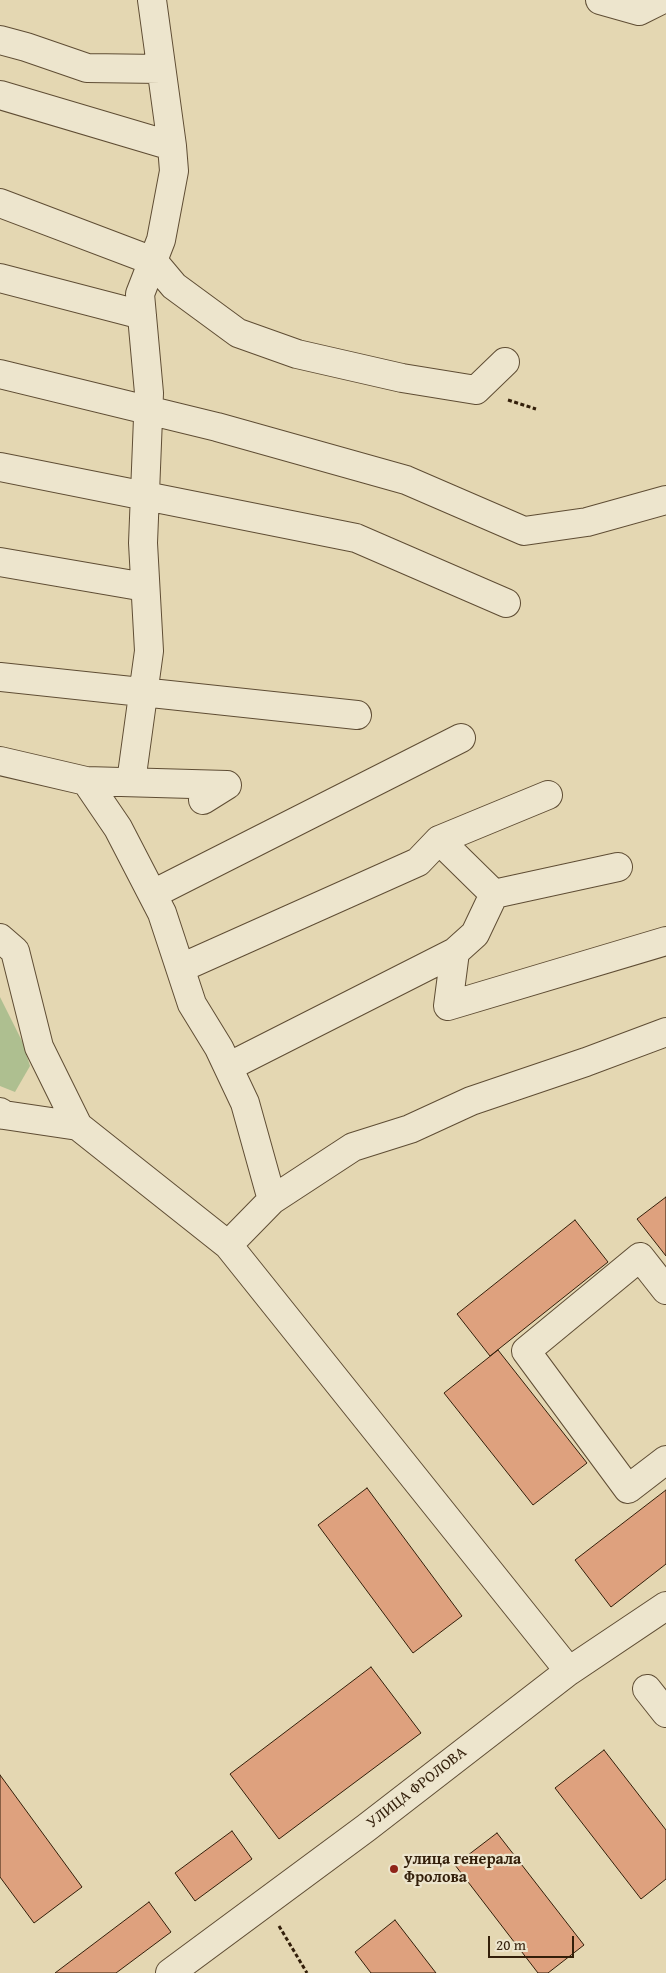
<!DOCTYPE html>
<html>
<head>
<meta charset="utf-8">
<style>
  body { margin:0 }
  #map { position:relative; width:666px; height:1973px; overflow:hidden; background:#e4d7b2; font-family:"Gentium Book Plus",serif }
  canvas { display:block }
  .scale { position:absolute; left:488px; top:1936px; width:86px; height:22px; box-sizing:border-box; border:2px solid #331f0a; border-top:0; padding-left:6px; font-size:15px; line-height:18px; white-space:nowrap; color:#331f0a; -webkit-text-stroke:4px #ede5cd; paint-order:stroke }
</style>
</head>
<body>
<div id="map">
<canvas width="666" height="1973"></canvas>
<div class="scale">20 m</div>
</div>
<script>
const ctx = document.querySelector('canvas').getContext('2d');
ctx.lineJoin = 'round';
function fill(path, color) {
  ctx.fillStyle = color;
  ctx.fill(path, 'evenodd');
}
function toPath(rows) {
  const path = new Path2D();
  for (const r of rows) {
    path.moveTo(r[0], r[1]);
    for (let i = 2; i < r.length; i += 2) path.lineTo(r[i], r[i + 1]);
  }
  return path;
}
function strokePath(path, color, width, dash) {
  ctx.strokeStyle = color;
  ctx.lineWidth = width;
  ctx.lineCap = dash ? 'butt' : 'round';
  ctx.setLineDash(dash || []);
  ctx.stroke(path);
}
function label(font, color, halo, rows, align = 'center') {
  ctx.font = font + ' "Gentium Book Plus",serif';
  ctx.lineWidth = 4.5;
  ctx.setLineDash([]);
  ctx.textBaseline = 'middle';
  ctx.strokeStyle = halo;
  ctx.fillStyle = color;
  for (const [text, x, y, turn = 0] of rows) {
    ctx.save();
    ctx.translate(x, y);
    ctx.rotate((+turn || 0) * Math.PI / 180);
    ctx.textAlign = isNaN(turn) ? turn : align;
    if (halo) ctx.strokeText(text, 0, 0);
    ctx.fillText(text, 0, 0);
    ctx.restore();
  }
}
fill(toPath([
  [0,997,23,1043,30,1066,15,1092,0,1086]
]), '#aebf90');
const building = toPath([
  [666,1197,666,1256,637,1219,666,1197],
  [575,1220,608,1262,490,1356,457,1314,575,1220],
  [498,1350,587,1463,533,1505,444,1393,498,1350],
  [367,1488,462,1616,413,1653,318,1525,367,1488],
  [666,1490,666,1564,611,1607,575,1560,666,1490],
  [371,1667,421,1733,279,1839,230,1774,371,1667],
  [604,1750,666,1830,666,1879,641,1899,555,1788,604,1750],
  [0,1775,82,1887,34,1923,0,1877,0,1775],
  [232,1831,252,1859,195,1901,175,1873,232,1831],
  [497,1833,584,1945,548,1973,538,1973,455,1865,497,1833],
  [149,1902,171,1932,116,1973,55,1973,149,1902],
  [395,1920,436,1973,371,1973,355,1952,395,1920]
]);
fill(building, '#dea17e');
strokePath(building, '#331f0a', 1);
const minor = toPath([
  [152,0,172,146],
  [600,0,639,11,661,0],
  [0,40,26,47,87,68,161,69],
  [0,95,172,146,174,171,161,240,140,294,149,393,143,543,149,651,131,782],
  [0,203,153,261,174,286,238,333,297,354,402,378,476,390,505,362],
  [0,278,142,315],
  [0,374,217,427,406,480,524,531,587,522,666,500],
  [0,467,356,538,506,603],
  [0,562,145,587],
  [0,677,357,715],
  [0,761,86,781,118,828,162,913,192,1004,219,1048,245,1103,272,1200,228,1245],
  [86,781,227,785,203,800],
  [153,894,461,738],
  [494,894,439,840,548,795],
  [0,938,15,951,39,1047,78,1126,228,1245,569,1671],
  [455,952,475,934,494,894,618,867],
  [181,968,418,862,439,840],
  [228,1067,455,952,448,1006,666,941],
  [0,1112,4,1115,78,1126],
  [272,1200,353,1147,410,1129,471,1101,586,1062,666,1032],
  [666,1290,640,1257,526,1351,628,1489,666,1460],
  [647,1689,666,1713],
  [170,1973,366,1828,569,1671,666,1606]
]);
strokePath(minor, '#5f4d34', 30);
strokePath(toPath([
  [508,400,536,409],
  [279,1926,307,1973]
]), '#331f0a', 3, [4, 2.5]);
strokePath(minor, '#ede5cd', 28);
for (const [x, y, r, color] of [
  [394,1869,5,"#8f2418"]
]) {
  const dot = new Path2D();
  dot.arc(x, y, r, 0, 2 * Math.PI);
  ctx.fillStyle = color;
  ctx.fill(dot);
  strokePath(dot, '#ede5cd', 2);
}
label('16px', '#331f0a', '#ede5cd', [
  ["УЛИЦА ФРОЛОВА",417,1788,-38]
]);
label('bold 16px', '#331f0a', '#ede5cd', [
  ["улица генерала",404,1860],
  ["Фролова",404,1878]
], 'left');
</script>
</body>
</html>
